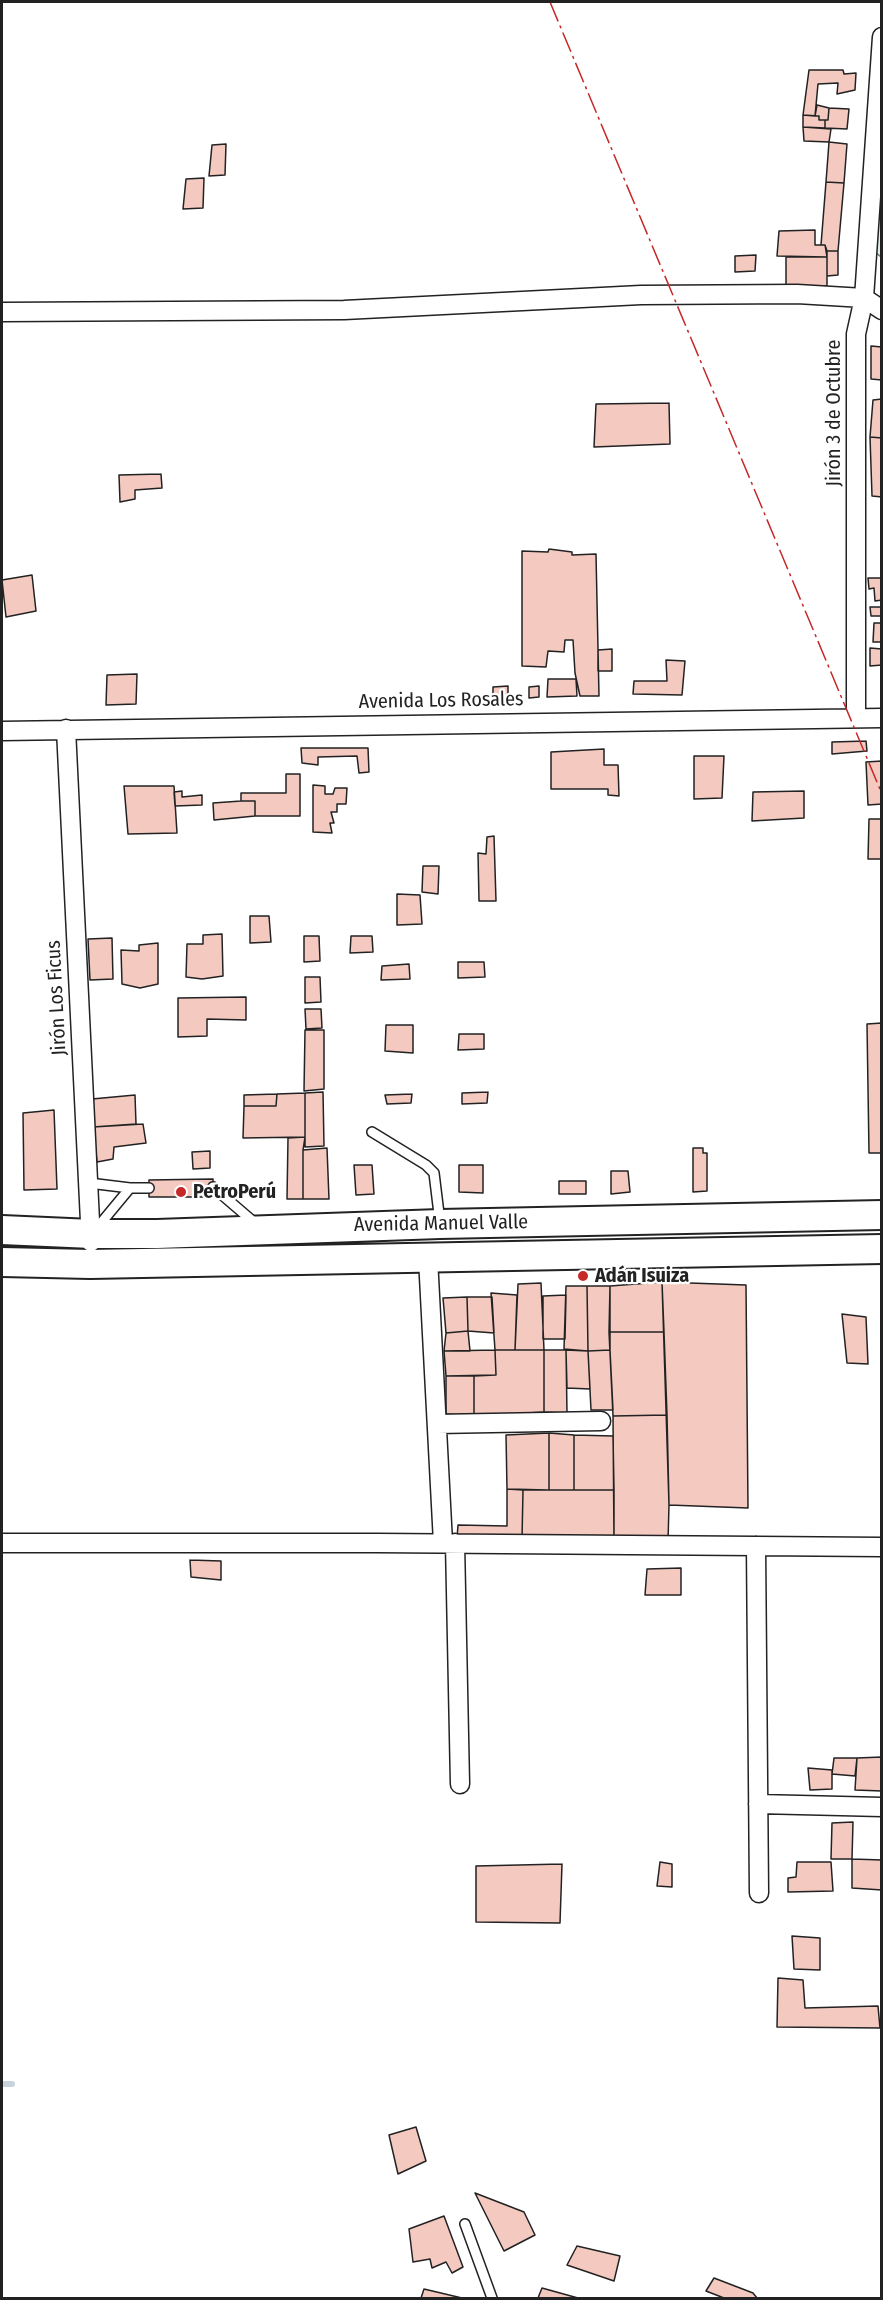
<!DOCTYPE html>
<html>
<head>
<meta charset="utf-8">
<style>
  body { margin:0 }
  #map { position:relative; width:883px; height:2300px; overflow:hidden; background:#fff; font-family:"Fira Sans Condensed",sans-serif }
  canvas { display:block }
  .frame { position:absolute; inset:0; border:3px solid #222; pointer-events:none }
</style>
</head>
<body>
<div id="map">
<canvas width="883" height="2300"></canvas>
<div class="frame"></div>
</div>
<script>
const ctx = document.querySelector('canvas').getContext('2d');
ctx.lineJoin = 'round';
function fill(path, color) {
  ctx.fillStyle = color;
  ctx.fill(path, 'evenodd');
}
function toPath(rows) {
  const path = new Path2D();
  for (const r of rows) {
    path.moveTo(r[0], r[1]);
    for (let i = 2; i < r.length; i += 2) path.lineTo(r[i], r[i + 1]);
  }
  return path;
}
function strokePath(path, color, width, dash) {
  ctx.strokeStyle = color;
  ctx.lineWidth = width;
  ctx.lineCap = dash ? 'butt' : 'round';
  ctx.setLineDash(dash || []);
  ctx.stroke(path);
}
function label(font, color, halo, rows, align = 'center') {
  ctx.font = font + ' "Fira Sans Condensed",sans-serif';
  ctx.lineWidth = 4.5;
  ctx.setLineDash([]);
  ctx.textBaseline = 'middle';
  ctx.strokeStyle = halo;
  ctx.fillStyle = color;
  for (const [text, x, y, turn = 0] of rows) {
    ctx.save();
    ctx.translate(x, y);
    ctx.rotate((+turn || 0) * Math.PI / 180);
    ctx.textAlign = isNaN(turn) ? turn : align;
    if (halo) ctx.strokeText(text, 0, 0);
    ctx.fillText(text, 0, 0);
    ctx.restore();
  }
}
const green = toPath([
  [881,157,881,257,875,252,881,157]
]);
fill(green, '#e0efe3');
strokePath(green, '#6f6f6f', 1.5);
strokePath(toPath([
  [2,2084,12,2084]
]), '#c7d3dd', 6);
const building = toPath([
  [809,70,843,70,844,74,856,73,855,90,837,94,838,83,818,84,815,116,803,115,809,70],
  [817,105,829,108,828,120,819,120,819,116,815,116,817,105],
  [829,108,849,109,847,129,825,128,825,120,828,120,829,108],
  [803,115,819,116,819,120,825,120,825,128,803,127,803,115],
  [803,127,831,129,829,142,804,141,803,127],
  [829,142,847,144,844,183,826,182,829,142],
  [226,144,225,175,209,176,212,145,226,144],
  [204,178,203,208,183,209,186,179,204,178],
  [826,182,844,183,838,251,827,251,825,245,821,245,826,182],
  [815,230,815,245,825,245,827,257,777,256,779,231,815,230],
  [827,251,838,251,838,275,827,276,827,251],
  [756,255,755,271,735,272,735,256,756,255],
  [786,257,827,257,827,286,786,286,786,257],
  [871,346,882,347,882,380,871,379,871,346],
  [882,399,882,438,870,437,873,400,882,399],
  [669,403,670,444,594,447,596,404,669,403],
  [870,437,882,438,882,497,872,496,870,437],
  [161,474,162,488,135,490,135,499,120,502,119,475,161,474],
  [549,549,572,552,572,555,596,554,599,696,580,696,575,673,573,640,565,640,564,652,548,651,546,667,522,666,522,551,548,552,549,549],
  [32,575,36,611,6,617,2,580,32,575],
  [868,578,882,578,882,600,875,601,874,588,869,589,868,578],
  [870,607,882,607,882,616,871,616,870,607],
  [874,623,882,623,882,642,873,642,874,623],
  [870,648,882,649,882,665,870,666,870,648],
  [612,649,612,671,598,671,598,650,612,649],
  [666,660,685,661,682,695,633,694,634,681,667,681,666,660],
  [137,674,136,704,106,705,107,675,137,674],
  [548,679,576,679,577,696,547,697,548,679],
  [508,686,508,701,493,702,493,687,508,686],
  [539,686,539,697,529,698,529,687,539,686],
  [866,741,867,751,832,754,832,742,866,741],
  [301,748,368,748,369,772,359,773,357,756,318,757,318,765,302,763,301,748],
  [604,749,604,765,618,765,619,796,608,795,608,789,551,789,551,752,604,749],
  [694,756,724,756,722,798,694,799,694,756],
  [882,761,882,804,868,805,866,762,882,761],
  [286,774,300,774,300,816,255,816,255,801,241,801,241,793,286,793,286,774],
  [313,785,325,786,325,794,333,794,335,788,347,788,346,804,337,804,337,812,331,812,334,823,330,823,332,833,313,832,313,785],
  [124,786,174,786,177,833,128,834,124,786],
  [182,791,182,797,202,795,202,805,175,806,174,792,182,791],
  [804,791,804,818,752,821,753,792,804,791],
  [241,801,255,801,255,816,214,820,213,803,241,801],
  [869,819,882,819,882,859,868,859,869,819],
  [494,836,496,901,479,901,478,853,486,854,487,837,494,836],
  [423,866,439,866,438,894,422,892,423,866],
  [397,894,420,895,422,924,397,925,397,894],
  [250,916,269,916,271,942,250,943,250,916],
  [222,934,223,976,202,979,186,977,187,944,203,944,203,935,222,934],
  [304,936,319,936,320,961,304,962,304,936],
  [351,936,372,936,373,952,350,953,351,936],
  [112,938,113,979,90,980,88,939,112,938],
  [158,943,158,984,140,988,122,984,121,950,139,951,139,945,158,943],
  [458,962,484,962,485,977,458,978,458,962],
  [409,964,410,979,381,980,382,966,409,964],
  [305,977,320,977,321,1002,305,1003,305,977],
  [246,997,246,1020,207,1019,207,1036,178,1037,178,998,246,997],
  [305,1009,321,1009,322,1028,306,1029,305,1009],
  [882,1023,882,1153,869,1153,867,1024,882,1023],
  [386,1025,413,1025,413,1053,385,1051,386,1025],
  [305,1030,324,1030,324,1089,304,1091,305,1030],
  [459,1034,484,1034,484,1049,458,1050,459,1034],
  [323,1092,324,1146,305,1147,305,1093,323,1092],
  [488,1092,487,1103,462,1104,462,1093,488,1092],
  [305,1093,305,1137,243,1138,244,1106,276,1106,277,1094,305,1093],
  [277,1094,276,1106,244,1106,244,1095,277,1094],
  [412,1094,411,1103,387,1104,385,1095,412,1094],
  [135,1095,136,1124,93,1127,92,1099,135,1095],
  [54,1110,57,1189,24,1190,23,1113,54,1110],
  [143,1124,146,1143,114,1147,113,1159,97,1162,93,1127,143,1124],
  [305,1137,303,1150,303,1199,287,1199,288,1138,305,1137],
  [327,1148,329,1199,303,1199,303,1150,327,1148],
  [693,1148,703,1148,703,1153,707,1153,707,1191,693,1192,693,1148],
  [210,1151,210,1168,193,1169,192,1152,210,1151],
  [354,1165,372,1165,374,1194,356,1195,354,1165],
  [459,1165,483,1165,483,1193,459,1192,459,1165],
  [611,1171,628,1171,630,1192,611,1194,611,1171],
  [213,1179,213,1197,149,1197,149,1180,213,1179],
  [559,1181,586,1181,586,1194,559,1194,559,1181],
  [662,1282,746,1285,748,1508,669,1505,662,1282],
  [662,1282,664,1332,609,1332,610,1286,662,1282],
  [541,1283,544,1350,515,1350,518,1284,541,1283],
  [566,1286,587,1286,588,1351,564,1349,566,1286],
  [587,1286,610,1286,610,1350,588,1351,587,1286],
  [491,1293,517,1295,515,1350,495,1350,491,1293],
  [566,1295,565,1339,543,1339,543,1296,566,1295],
  [467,1297,492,1297,494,1333,468,1331,467,1297],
  [467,1297,468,1331,446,1333,443,1298,467,1297],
  [842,1314,866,1317,868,1364,847,1363,842,1314],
  [468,1331,470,1351,444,1351,446,1333,468,1331],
  [609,1332,664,1332,667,1415,613,1416,609,1332],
  [495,1350,496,1375,446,1376,444,1351,495,1350],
  [495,1350,544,1350,544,1412,474,1416,474,1376,496,1375,495,1350],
  [544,1350,566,1350,567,1413,544,1412,544,1350],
  [566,1350,588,1351,590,1389,567,1388,566,1350],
  [610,1350,613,1410,591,1410,588,1351,610,1350],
  [446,1376,474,1376,474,1416,446,1414,446,1376],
  [667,1415,669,1505,668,1542,614,1542,613,1416,667,1415],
  [549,1433,549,1490,507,1489,506,1435,549,1433],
  [549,1433,574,1435,574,1490,549,1490,549,1433],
  [574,1435,613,1436,614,1490,574,1490,574,1435],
  [507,1489,523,1490,522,1539,457,1538,458,1525,507,1526,507,1489],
  [523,1490,614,1490,614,1542,522,1539,523,1490],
  [190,1560,221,1561,221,1580,191,1577,190,1560],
  [681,1568,681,1595,645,1595,647,1569,681,1568],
  [882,1757,882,1791,855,1790,857,1758,882,1757],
  [834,1758,857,1758,855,1776,832,1774,834,1758],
  [808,1768,832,1770,832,1789,810,1790,808,1768],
  [853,1822,852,1859,831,1859,832,1823,853,1822],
  [852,1859,882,1860,882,1890,852,1888,852,1859],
  [660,1862,672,1864,672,1887,657,1886,660,1862],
  [797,1862,831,1862,833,1891,788,1892,788,1878,796,1877,797,1862],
  [562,1864,560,1923,476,1922,476,1866,562,1864],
  [792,1936,820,1938,820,1970,794,1969,792,1936],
  [778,1978,803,1980,805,2008,878,2006,880,2028,777,2027,778,1978],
  [416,2127,426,2161,398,2174,389,2135,416,2127],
  [475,2193,524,2212,535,2235,504,2251,475,2193],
  [444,2216,463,2267,452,2273,446,2262,432,2268,430,2259,413,2262,409,2229,444,2216],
  [577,2246,620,2256,614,2281,567,2265,577,2246],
  [714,2278,753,2293,757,2298,724,2298,706,2291,714,2278],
  [542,2288,578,2298,538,2298,542,2288],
  [424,2289,462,2298,421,2298,424,2289]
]);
fill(building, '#f3c9c0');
strokePath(building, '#222', 1.5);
const service = toPath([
  [372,1132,426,1165,434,1173,440,1222],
  [89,1183,130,1188],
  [213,1187,256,1224],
  [96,1229,130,1188,149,1188],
  [465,2224,492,2298]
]);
const minor = toPath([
  [2,312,344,310,641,295,797,294,864,298,882,310],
  [856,718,856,334,864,298,882,37],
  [66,729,91,1242],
  [2,731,882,718],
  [428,1258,443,1543],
  [437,1424,601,1421],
  [2,1543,377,1543,882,1547],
  [455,1543,460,1784],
  [756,1546,759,1893],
  [758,1804,882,1807]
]);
const primary = toPath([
  [2,1230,92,1234,157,1234,440,1224,882,1215],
  [2,1262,90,1264,882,1249]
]);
strokePath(service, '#222', 12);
strokePath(minor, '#222', 21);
strokePath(primary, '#222', 32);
strokePath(service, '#fff', 9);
strokePath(minor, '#fff', 18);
strokePath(primary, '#fff', 28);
strokePath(toPath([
  [550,2,882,794]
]), '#c62828', 1.5, [21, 4.5, 3, 4.5]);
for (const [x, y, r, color] of [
  [181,1192,6,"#c62828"],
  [583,1276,6,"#c62828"]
]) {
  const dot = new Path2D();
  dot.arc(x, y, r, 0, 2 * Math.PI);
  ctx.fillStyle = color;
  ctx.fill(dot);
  strokePath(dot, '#fff', 2);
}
label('20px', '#222', '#fff', [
  ["Jirón 3 de Octubre",834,413,-90],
  ["Avenida Los Rosales",441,701,-1],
  ["Jirón Los Ficus",57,998,-93],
  ["Avenida Manuel Valle",441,1224,-1]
]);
label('bold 20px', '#222', '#fff', [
  ["PetroPerú",193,1192],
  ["Adán Isuiza",595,1276]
], 'left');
</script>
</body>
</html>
